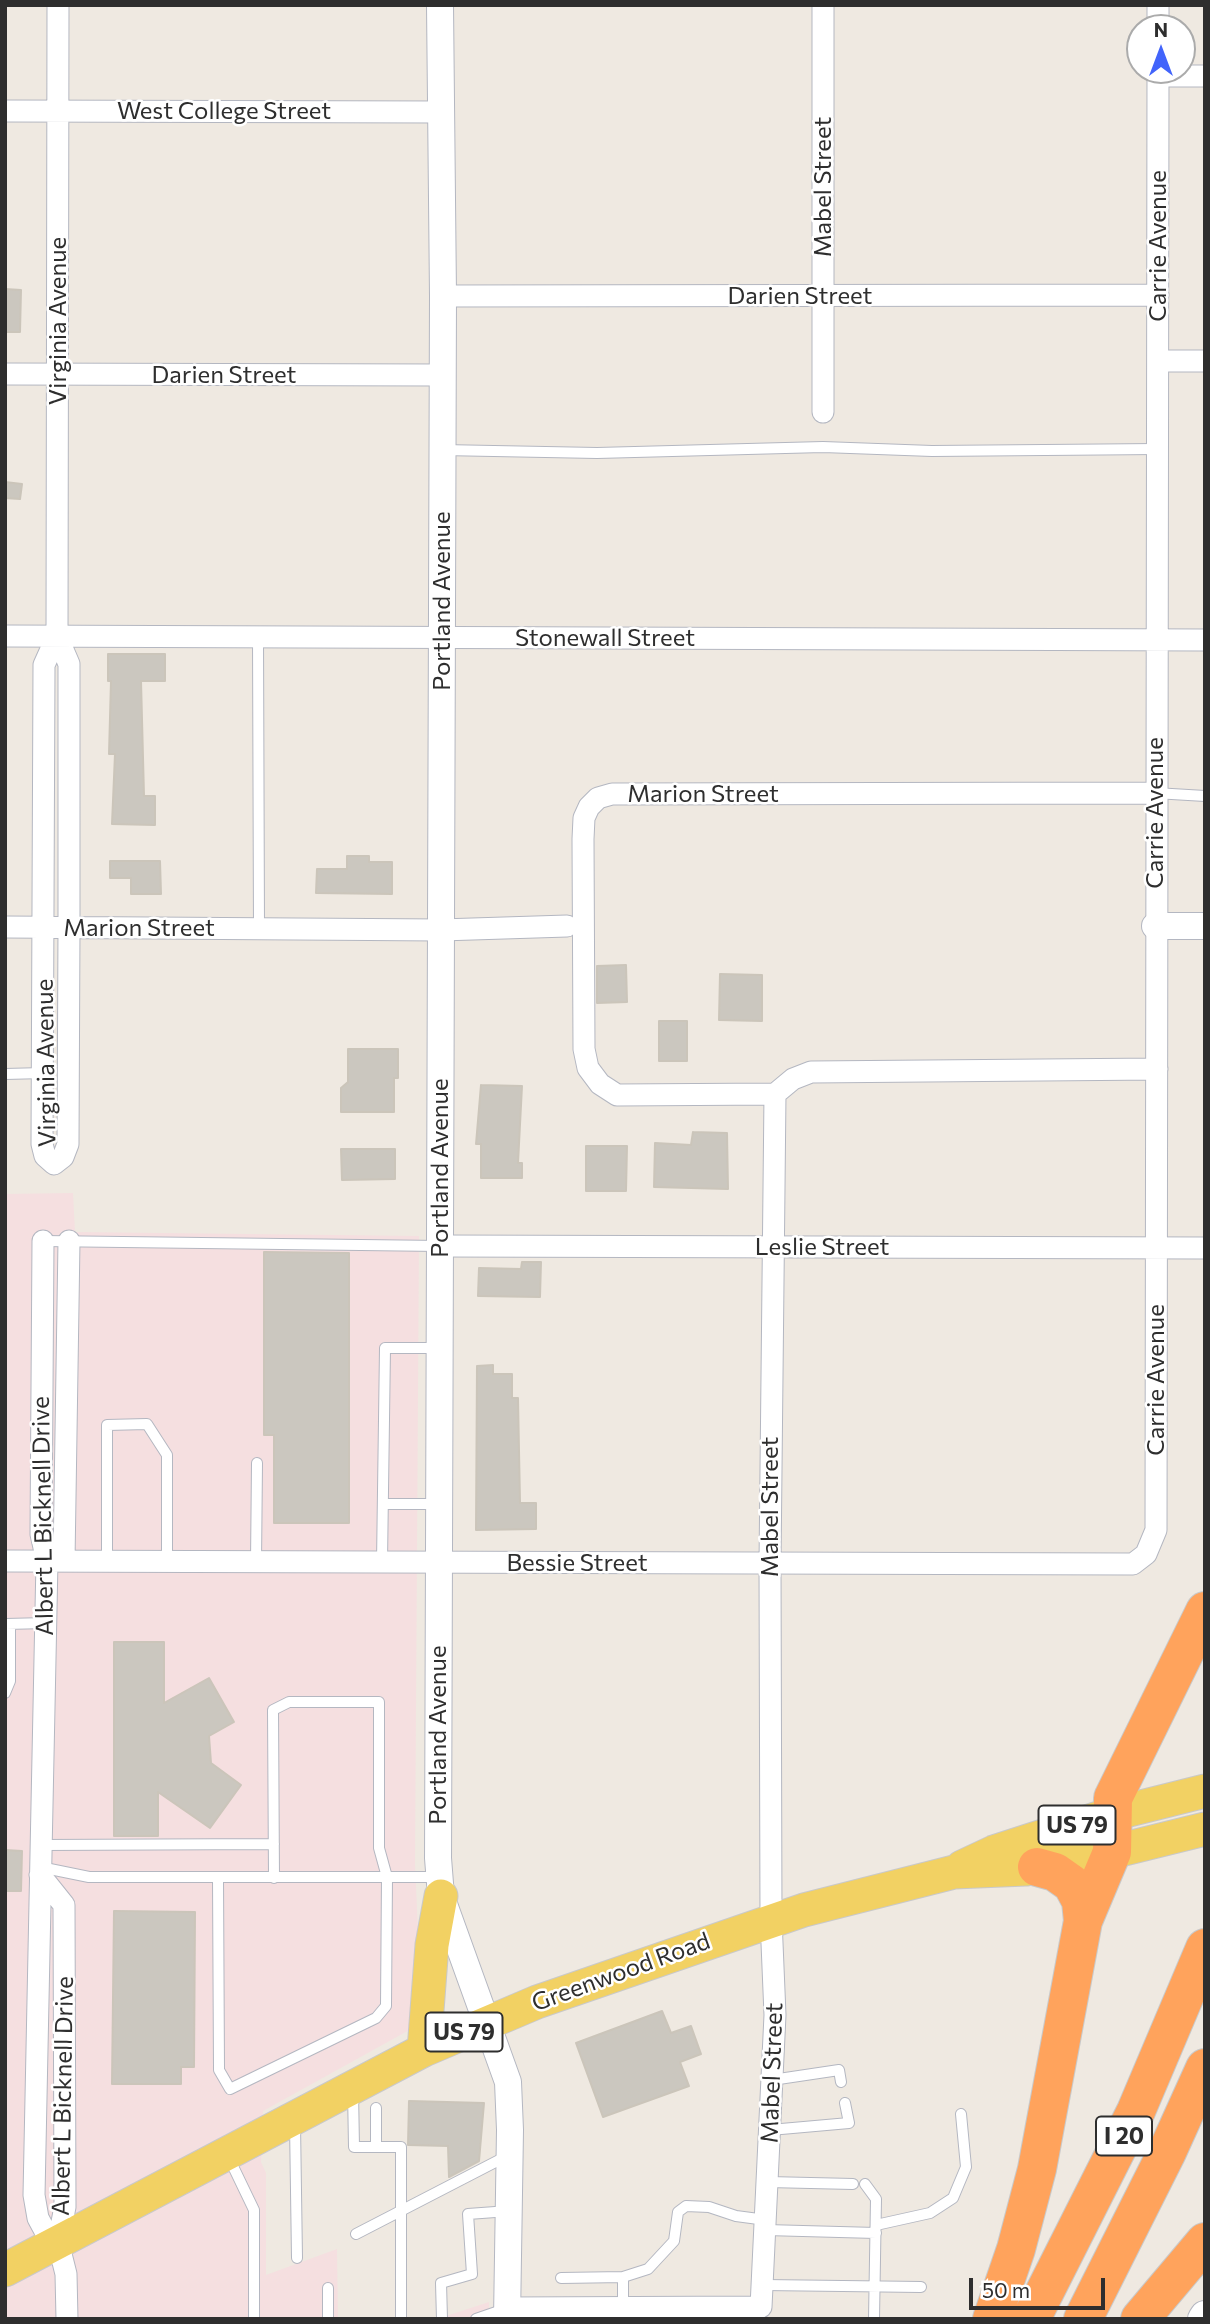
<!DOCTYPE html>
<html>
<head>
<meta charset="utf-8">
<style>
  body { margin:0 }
  #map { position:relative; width:1210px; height:2324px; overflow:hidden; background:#efe9e1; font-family:Commissioner,sans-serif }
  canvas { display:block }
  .frame { position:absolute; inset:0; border:7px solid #2e2e2e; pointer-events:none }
  .north { position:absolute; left:1126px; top:14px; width:70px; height:70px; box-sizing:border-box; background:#fff; border:2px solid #ababab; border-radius:50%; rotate:0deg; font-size:19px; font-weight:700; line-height:28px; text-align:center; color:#2e2e2e }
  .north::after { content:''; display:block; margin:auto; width:24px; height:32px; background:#4264fb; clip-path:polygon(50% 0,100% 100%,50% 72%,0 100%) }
  .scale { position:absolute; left:969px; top:2278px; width:136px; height:32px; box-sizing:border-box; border:4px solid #2e2e2e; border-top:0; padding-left:9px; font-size:21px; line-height:24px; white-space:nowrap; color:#2e2e2e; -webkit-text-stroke:5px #fff; paint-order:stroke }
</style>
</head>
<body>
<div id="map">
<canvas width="1210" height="2324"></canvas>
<div class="frame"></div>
<div class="north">N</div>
<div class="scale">50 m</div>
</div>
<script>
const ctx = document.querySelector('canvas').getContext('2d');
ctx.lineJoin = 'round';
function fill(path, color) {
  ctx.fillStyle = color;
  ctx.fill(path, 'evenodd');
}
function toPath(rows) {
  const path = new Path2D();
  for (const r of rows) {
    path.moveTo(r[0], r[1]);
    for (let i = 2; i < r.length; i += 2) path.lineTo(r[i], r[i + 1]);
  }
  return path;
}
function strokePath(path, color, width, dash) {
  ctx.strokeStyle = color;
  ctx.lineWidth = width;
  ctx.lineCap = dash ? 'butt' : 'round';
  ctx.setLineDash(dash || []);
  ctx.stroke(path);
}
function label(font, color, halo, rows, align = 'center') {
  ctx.font = font + ' Commissioner,sans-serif';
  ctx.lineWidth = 5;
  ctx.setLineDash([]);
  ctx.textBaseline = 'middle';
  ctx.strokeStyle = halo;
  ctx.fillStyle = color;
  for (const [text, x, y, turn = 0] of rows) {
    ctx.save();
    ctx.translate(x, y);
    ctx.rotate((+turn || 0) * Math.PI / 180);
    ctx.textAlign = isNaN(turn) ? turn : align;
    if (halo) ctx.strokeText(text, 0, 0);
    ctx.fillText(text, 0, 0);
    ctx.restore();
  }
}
fill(toPath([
  [73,1193,75,1232,419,1236,415,1864,422,2023,263,2111,261,2162,266,2173,266,2275,337,2249,338,2319,5,2319,5,1194],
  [489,2302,489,2319,437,2319]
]), '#f5dfe0');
const building = toPath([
  [5,289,21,290,20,332,5,332,5,289],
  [5,482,22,484,20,499,5,498,5,482],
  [108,654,165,654,165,681,141,681,144,796,155,796,155,825,112,824,115,754,109,754,111,681,108,681,108,654],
  [347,856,369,856,369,862,392,862,392,894,316,893,317,869,347,869,347,856],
  [110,861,160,861,161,894,131,894,131,878,110,878,110,861],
  [626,965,627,1002,597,1003,597,966,626,965],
  [720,974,762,975,762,1021,719,1020,720,974],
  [659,1021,687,1021,687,1061,659,1061,659,1021],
  [348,1049,398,1049,398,1078,394,1078,394,1112,341,1112,341,1088,348,1082,348,1049],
  [481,1085,522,1086,518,1163,522,1163,522,1178,481,1178,481,1144,476,1144,481,1085],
  [693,1132,727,1133,728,1189,654,1187,655,1143,691,1145,693,1132],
  [586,1146,627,1146,626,1191,586,1191,586,1146],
  [341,1149,395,1149,395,1179,342,1180,341,1149],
  [264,1252,349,1253,349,1523,274,1523,274,1435,264,1435,264,1252],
  [522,1262,541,1262,540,1297,478,1296,479,1268,521,1269,522,1262],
  [493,1365,493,1374,512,1374,512,1398,518,1398,520,1503,536,1503,536,1529,476,1530,477,1366,493,1365],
  [114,1642,164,1642,164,1703,209,1678,234,1722,209,1736,211,1763,241,1785,210,1828,158,1792,158,1836,114,1836,114,1642],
  [5,1850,22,1851,21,1891,5,1891,5,1850],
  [114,1911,195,1912,194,2067,181,2067,181,2084,112,2084,114,1911],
  [662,2011,671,2033,691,2026,701,2054,680,2062,689,2086,603,2117,576,2043,662,2011],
  [409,2101,484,2103,479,2161,449,2177,448,2146,408,2145,409,2101]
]);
fill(building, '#cbc7bf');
strokePath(building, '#cbc5ba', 2);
const service = toPath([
  [442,450,597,453,823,447,932,451,1157,449],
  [258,637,259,929],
  [1155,793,1205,796],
  [5,1074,44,1073],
  [43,1241,440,1246],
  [384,1504,437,1504],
  [107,1561,107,1425,147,1424,167,1455,167,1561],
  [256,1562,257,1463],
  [382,1562,385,1348,439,1348],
  [6,1624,46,1623],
  [5,1693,10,1681,10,1624],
  [41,1845,274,1844],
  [40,1867,89,1877,439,1877],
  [218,1878,219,2070,230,2089,376,2018,386,2006,387,1877,379,1848,379,1702,289,1702,273,1710,274,1878],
  [772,2080,839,2070,841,2082],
  [353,2091,354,2147,401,2147,401,2319],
  [376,2108,376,2147],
  [295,2124,297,2258],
  [770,2130,849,2123,845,2103],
  [229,2158,254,2210,254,2319],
  [768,2182,853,2184],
  [865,2184,876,2199,874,2319],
  [876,2225,930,2213,953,2198,966,2167,961,2114],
  [766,2230,876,2233],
  [356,2234,507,2156],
  [623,2277,623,2308],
  [561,2278,623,2277,648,2269,674,2241,678,2212,686,2206,709,2207,736,2216,766,2220],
  [764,2285,921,2287],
  [328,2288,328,2319],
  [442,2319,441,2283,472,2274,468,2214,509,2211],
  [476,2319,505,2309]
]);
const minor = toPath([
  [823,5,823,412],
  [1158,5,1158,28],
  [1158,76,1205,76],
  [5,111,443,112],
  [443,296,1158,295],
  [1158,361,1205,361],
  [5,374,442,375],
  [5,636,1205,640],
  [57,636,44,665,42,1144,45,1156,54,1164,63,1157,68,1144,69,927,69,664,57,636,58,5],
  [5,927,441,930,567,926],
  [775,1094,617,1095,600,1084,588,1068,584,1049,583,839,584,818,589,807,598,798,612,794,1155,793],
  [43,1241,41,1534,47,1561,34,2195,38,2218,45,2231,58,2242],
  [440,1246,1205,1248],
  [5,1561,1133,1564,1146,1554,1156,1530,1158,70],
  [64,1561,69,1241],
  [40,1875,64,1905,65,2207,58,2242,66,2274,67,2319],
  [507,2308,761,2307,775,2015,771,1919,770,1564,775,1094,793,1079,811,1072,1157,1069]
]);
const tertiary = toPath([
  [440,5,443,296,438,1858,441,1896,508,2082,510,2130,507,2319],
  [1155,926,1205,926]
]);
const secondary = toPath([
  [1203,2319,1205,2316]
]);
const primary = toPath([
  [962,1867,994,1852,1105,1816,1205,1791],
  [424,2050,432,1945,441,1896],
  [5,2270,424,2050,537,2002,804,1910,954,1872,1026,1869,1112,1852,1205,1829]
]);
const motorway = toPath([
  [1037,1867,1055,1872,1072,1884,1081,1901,1083,1921],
  [992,2319,1016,2249,1037,2169,1083,1921,1112,1852,1113,1798,1205,1611],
  [1031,2319,1136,2111,1205,1948],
  [1083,2319,1167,2152,1205,2068],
  [1140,2319,1205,2242]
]);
strokePath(service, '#b4b7c1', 12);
strokePath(minor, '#b4b7c1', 23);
strokePath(tertiary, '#b4b7c1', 28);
strokePath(secondary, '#b4b7c1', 32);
strokePath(primary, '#c9c9c9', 35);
strokePath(motorway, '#c9c9c9', 40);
strokePath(service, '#fff', 10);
strokePath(minor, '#fff', 21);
strokePath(tertiary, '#fff', 26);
strokePath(secondary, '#fff', 30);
strokePath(primary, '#f2d163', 33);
strokePath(motorway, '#ffa35c', 38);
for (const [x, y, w] of [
  [1077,1825,77],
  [464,2032,77],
  [1124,2136,56]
]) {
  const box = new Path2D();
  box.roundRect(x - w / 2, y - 19.5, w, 39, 5);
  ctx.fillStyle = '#fff';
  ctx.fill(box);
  strokePath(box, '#2e2e2e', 2);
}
label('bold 23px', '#2e2e2e', null, [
  ["US 79",1077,1825],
  ["US 79",464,2032],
  ["I 20",1124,2136]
]);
label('24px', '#2e2e2e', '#fff', [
  ["West College Street",224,111],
  ["Mabel Street",823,187,-90],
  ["Carrie Avenue",1158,246,-90],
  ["Darien Street",800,296],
  ["Virginia Avenue",58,321,-90],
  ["Darien Street",224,375],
  ["Portland Avenue",442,601,-90],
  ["Stonewall Street",605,638],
  ["Marion Street",703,794],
  ["Carrie Avenue",1155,813,-90],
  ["Marion Street",139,928],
  ["Virginia Avenue",46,1063,-91],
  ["Portland Avenue",440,1168,-90],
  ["Leslie Street",822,1247],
  ["Carrie Avenue",1156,1380,-90],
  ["Mabel Street",770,1507,-90],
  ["Albert L Bicknell Drive",43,1516,-91],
  ["Bessie Street",577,1563],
  ["Portland Avenue",438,1735,-90],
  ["Greenwood Road",621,1972,-20],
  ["Mabel Street",772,2073,-88],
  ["Albert L Bicknell Drive",63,2096,-89]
]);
</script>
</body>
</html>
